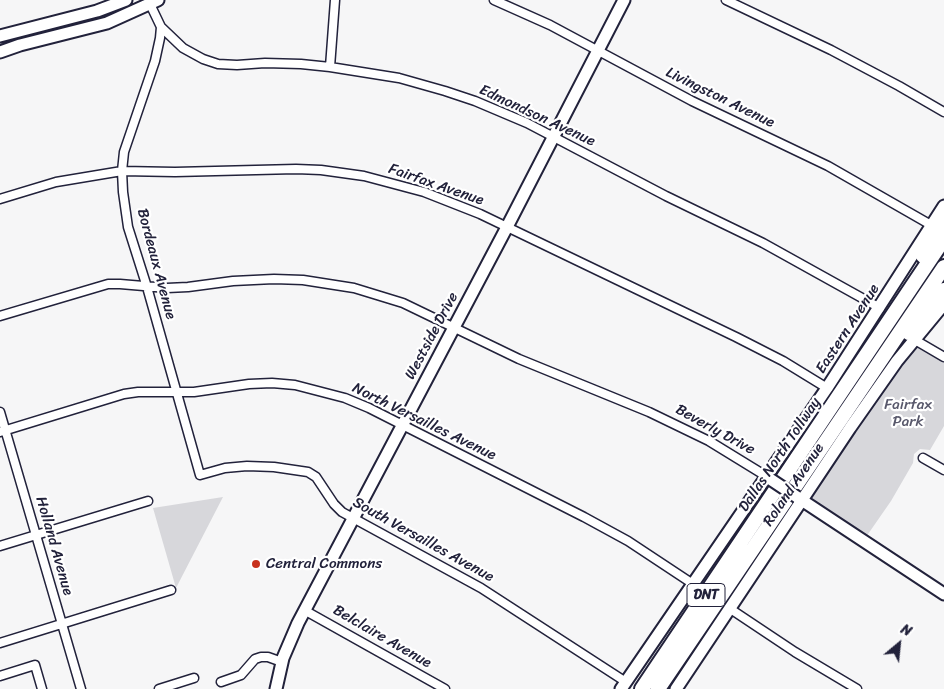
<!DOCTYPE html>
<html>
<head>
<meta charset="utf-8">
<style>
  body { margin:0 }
  #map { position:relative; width:944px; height:689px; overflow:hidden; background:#f6f6f7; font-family:Sriracha,sans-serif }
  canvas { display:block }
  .north { position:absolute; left:874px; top:619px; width:50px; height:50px; -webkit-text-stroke:4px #fff; paint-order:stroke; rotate:28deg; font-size:14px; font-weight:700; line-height:20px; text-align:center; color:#22223b }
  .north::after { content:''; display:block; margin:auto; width:18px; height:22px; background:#22223b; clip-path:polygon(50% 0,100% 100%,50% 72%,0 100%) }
</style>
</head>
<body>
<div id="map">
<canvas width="944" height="689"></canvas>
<div class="north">N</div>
</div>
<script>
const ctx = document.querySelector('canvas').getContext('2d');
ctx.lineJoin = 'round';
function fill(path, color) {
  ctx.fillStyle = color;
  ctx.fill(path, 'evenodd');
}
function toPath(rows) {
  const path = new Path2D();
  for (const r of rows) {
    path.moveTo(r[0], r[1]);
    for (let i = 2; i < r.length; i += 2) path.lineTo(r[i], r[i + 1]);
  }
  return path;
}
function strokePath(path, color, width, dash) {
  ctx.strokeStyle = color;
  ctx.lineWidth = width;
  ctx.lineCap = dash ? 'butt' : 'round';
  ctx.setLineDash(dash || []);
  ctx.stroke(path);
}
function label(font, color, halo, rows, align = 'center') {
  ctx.font = font + ' Sriracha,sans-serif';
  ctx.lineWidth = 4.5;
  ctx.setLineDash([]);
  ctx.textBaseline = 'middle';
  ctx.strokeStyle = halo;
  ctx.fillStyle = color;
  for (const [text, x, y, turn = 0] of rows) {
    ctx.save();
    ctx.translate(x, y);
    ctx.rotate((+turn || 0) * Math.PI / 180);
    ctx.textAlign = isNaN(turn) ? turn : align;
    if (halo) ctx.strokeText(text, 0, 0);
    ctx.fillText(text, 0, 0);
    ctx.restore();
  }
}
fill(toPath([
  [915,347,919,347,944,362,944,426,930,450,920,449,914,454,913,463,891,501,866,537,812,500,810,497,876,398],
  [223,497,176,588,153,508]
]), '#d7d7db');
const street = toPath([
  [494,0,550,25,692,101,828,166,931,225],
  [726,0,831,50,899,86,944,112],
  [150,4,161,27,160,38,155,61,124,152,122,171,123,192,128,227,147,287,200,475,225,468,247,466,274,467,308,472,316,477,334,504,342,512,481,588,626,682],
  [161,27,183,48,203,59,218,64,237,65,265,63,301,64,330,67,399,78,445,91,475,101,527,123,666,196,763,243,880,308],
  [330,67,335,0],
  [0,199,56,182,122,171,175,172,296,169,321,170,364,176,424,192,480,214,736,337,783,361,827,388],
  [0,316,108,284,120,284,167,288,188,287,233,281,274,279,303,280,354,288,403,303,519,359,649,412,709,441,766,476],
  [915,340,944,357],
  [0,412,81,689],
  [0,432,124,394,138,392,194,392,249,384,272,383,295,385,345,398,369,408,584,517,628,541,693,584],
  [923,458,944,470],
  [0,546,148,501],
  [729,608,795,652,857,689],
  [304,610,445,689],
  [0,643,171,590],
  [0,676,35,665,42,689],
  [221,682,241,675,255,659,261,657,268,657,282,662],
  [159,689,194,678]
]);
const secondary = toPath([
  [0,36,97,11,126,0],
  [0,52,20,45,107,23,158,0],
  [797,497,944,594],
  [276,689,283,658,298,623,507,227,624,0],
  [621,689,827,388,944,206],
  [676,689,850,428,897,361,944,304]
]);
const highway = toPath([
  [923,256,944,220],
  [909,333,944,290],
  [642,689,944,239],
  [658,689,944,267]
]);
strokePath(street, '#22223b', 11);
strokePath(secondary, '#22223b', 15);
strokePath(highway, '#22223b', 18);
strokePath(street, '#fff', 8);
strokePath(secondary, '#fff', 11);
strokePath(highway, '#fff', 14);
const secondaryBridge = toPath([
  [770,479,797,497]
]);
strokePath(secondaryBridge, '#22223b', 15, []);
strokePath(secondaryBridge, '#fff', 11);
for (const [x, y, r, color] of [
  [256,564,5,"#c8321e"]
]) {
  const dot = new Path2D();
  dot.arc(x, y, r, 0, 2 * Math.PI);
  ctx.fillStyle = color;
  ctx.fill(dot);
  strokePath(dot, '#fff', 2);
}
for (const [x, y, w] of [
  [706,595,38]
]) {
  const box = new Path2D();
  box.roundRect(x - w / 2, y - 11.5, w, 23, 4);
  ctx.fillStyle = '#fff';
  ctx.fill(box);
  strokePath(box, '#22223b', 1);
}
label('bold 14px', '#22223b', null, [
  ["DNT",706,595]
]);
label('15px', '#22223b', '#fff', [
  ["Livingston Avenue",720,98,26],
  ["Edmondson Avenue",537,116,25],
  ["Fairfax Avenue",436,185,19],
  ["Bordeaux Avenue",156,264,75],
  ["Eastern Avenue",848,329,-57],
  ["Westside Drive",432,336,-62],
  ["North Versailles Avenue",424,422,26],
  ["Beverly Drive",715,430,29],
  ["Dallas North Tollway",780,455,-56],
  ["Roland Avenue",794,485,-56],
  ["South Versailles Avenue",423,540,29],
  ["Holland Avenue",54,546,74],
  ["Belclaire Avenue",382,637,30]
]);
label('15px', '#58586b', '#fff', [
  ["Fairfax",908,405],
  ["Park",908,422]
]);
label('15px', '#22223b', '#fff', [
  ["Central Commons",266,564]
], 'left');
</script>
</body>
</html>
